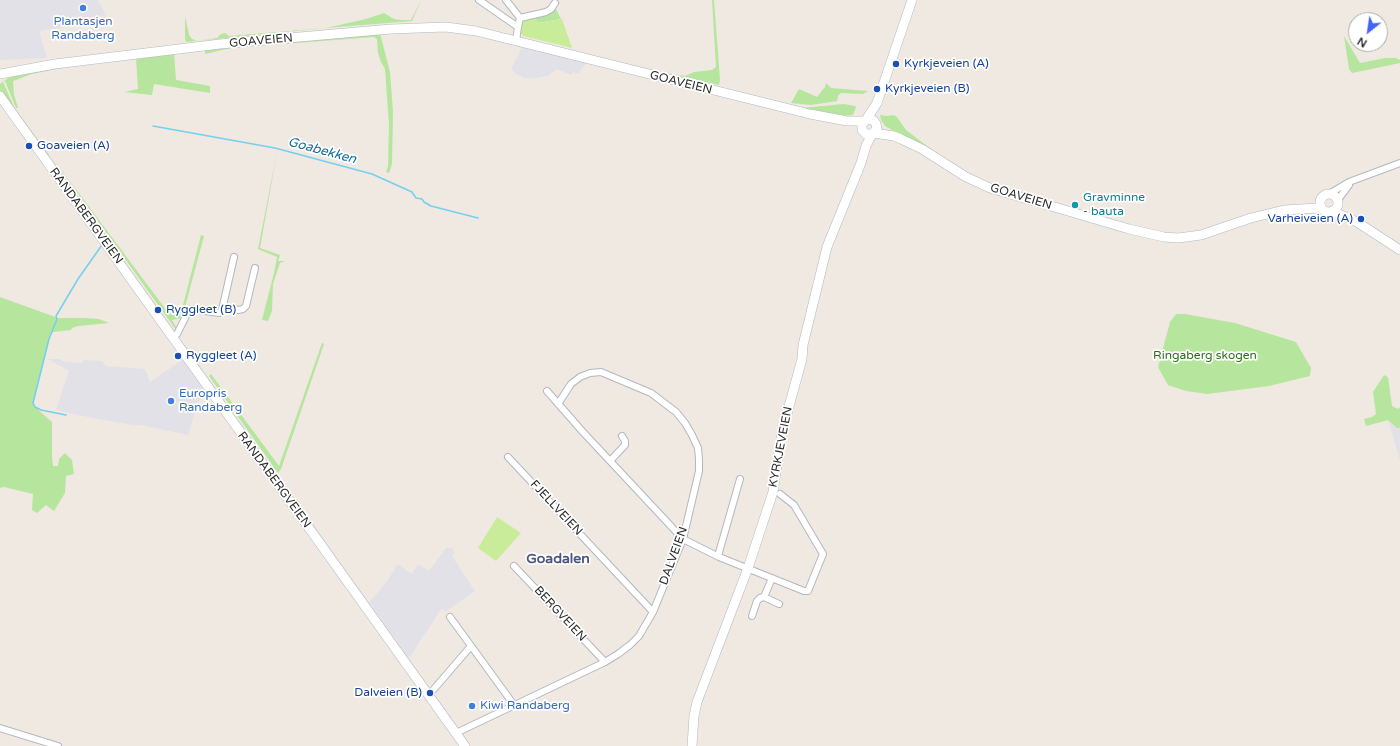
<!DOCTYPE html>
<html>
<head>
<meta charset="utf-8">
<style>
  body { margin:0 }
  #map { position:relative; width:1400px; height:746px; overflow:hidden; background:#efe9e1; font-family:"Varela Round",sans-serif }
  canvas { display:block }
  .north { position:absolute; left:1348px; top:12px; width:40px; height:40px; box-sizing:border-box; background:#fff; border:1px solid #ababab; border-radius:50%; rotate:210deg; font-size:11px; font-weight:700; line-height:16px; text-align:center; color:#2e2e2e }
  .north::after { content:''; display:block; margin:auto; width:14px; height:18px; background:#4264fb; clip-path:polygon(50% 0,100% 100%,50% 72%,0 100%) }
</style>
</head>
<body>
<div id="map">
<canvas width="1400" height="746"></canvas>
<div class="north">N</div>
</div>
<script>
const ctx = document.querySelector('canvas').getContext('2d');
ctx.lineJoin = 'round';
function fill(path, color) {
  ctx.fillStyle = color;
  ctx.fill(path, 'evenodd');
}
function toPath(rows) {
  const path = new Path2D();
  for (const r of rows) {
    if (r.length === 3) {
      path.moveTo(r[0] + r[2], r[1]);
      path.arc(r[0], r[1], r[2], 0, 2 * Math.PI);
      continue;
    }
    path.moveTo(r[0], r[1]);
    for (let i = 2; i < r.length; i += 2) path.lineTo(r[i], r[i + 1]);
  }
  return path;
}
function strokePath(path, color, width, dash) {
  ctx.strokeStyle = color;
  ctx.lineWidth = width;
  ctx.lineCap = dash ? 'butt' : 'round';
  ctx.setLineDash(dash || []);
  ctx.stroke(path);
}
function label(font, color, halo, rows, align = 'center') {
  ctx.font = font + ' "Varela Round",sans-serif';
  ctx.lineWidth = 3.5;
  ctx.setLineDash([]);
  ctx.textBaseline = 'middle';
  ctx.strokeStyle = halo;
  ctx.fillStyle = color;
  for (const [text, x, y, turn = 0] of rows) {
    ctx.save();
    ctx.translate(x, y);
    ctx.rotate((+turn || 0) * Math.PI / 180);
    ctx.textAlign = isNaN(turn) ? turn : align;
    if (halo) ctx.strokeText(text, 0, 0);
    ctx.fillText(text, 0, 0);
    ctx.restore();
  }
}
fill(toPath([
  [0,0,98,0,107,18,100,22,39,31,47,58,0,60],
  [523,46,587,62,578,74,573,72,571,75,557,69,548,76,537,78,524,78,515,73,511,69],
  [48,359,59,359,65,362,83,363,83,360,102,361,106,366,145,369,150,382,182,360,187,362,205,390,196,408,188,435,141,425,133,425,93,418,56,410,69,371],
  [1388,420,1397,428,1400,428,1400,460],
  [446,548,452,548,455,553,452,556,475,591,445,612,443,609,440,611,409,658,369,602,375,596,387,581,398,564,412,574,418,564,429,571]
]), '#e3e1e8');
fill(toPath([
  [421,0,412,21,326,28,186,42,185,38,185,16,189,35,192,39,197,41,217,38,221,34,225,33,229,36,326,28,366,19,384,13,394,19,401,20,411,20],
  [712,0,714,0,720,80,719,85,662,72,685,76,694,72,712,70,716,67],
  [554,5,561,19,538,23,534,16],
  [380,33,390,72,393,112,392,164,389,173,386,172,388,166,389,124,385,69,381,62,378,53,377,39,374,37,231,48,205,54,205,50],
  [1344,36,1360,63,1385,58,1396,58,1400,60,1400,63,1352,73,1349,69],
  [174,53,176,80,210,86,210,93,154,84,152,95,124,92,138,89,136,58],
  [61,65,62,68,32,74,13,81,14,95,18,108,16,108,5,81,3,82,15,109,49,155,46,157,0,92,0,84,8,78,26,72],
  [826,83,831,88,868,91,863,94,841,93,838,96,837,101,811,105,791,103,799,89,817,97,825,87],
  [844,104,855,106,856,107,853,115,843,116,801,108],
  [880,115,887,116,894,115,897,117,901,123,906,130,948,162,885,126,881,120],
  [277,152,260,248,280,255,278,261,285,261,280,263,273,284,272,311,268,321,262,320,274,273,277,257,258,249],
  [54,160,167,311,174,315,181,313,201,235,204,236,182,318,172,320,176,327,176,330],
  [0,297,58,318,85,318,99,319,109,323,78,326,72,328,71,330,53,332,51,333,33,403,35,407,52,422,52,456,53,466,58,466,59,459,65,453,72,460,74,474,66,476,65,493,54,511,46,505,37,513,32,510,33,494,4,487,0,488],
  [1176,314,1185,314,1235,323,1296,342,1311,368,1310,376,1269,386,1207,394,1186,391,1168,385,1158,367,1170,322],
  [322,343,324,344,281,469,278,473,209,376,211,374,279,466],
  [1384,375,1388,377,1392,406,1398,409,1400,407,1400,428,1397,428,1388,420,1366,426,1364,419,1372,417,1376,414,1373,392]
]), '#b6e59e');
fill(toPath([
  [534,16,538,23,562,19,572,48,523,36,521,33,521,24,522,20],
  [497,517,521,533,496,561,478,548]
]), '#c9ec9a');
strokePath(toPath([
  [153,126,275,148,372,174,412,192,416,198,422,199,424,202,431,206,478,218],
  [66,415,41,410,35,407,33,403,49,339,57,319,56,316,78,279,102,245]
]), '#75cff0', 1.5);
const street = toPath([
  [479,0,518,27,516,41],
  [506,0,520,18,518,27],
  [520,18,546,12,551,9,555,3],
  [1329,194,1349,182,1400,163],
  [1337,201,1349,185],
  [223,307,238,310,243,309,246,306,255,268],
  [173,338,177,334,189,310,192,309,219,313,222,310,234,257],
  [547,391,582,431,683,539,719,557,804,591,808,591,823,554,794,505,780,494],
  [508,457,653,612],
  [610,461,625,445,625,441,622,436],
  [718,556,740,479],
  [514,566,605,662],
  [764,597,779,604],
  [752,616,757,601,760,598,764,597,772,578],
  [450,617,514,705],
  [434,689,471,646],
  [0,728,58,746],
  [456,733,605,662,618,654,630,645,639,636,653,612,683,539,699,471,699,459,698,448,692,435,685,423,676,412,651,393,601,372,590,373,580,377,571,384,558,404]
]);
const secondary = toPath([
  [0,74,55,64,220,44,391,29,446,27,476,31,810,114,847,121,864,121],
  [0,96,465,746],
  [866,120,877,103,912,0],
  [874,133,894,136,901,139,922,149,966,177,990,188,1129,229,1164,237,1178,238,1201,235,1251,218,1284,210,1318,208,1322,209],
  [1329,203,9],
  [1332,211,1357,222,1400,250],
  [692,746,694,716,697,702,748,568,773,492,782,432,802,359,803,345,827,247,861,163,866,146,872,134,877,129,876,124,874,121,871,119,866,120,862,125,862,130,866,134,872,134]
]);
strokePath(street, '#b4b7c1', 8);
strokePath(secondary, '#b4b7c1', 10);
strokePath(street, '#fff', 6);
strokePath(secondary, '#fff', 9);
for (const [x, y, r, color] of [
  [83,8,4,"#3f7fe0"],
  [896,64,4,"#1a4fb4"],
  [877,89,4,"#1a4fb4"],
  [29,146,4,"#1a4fb4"],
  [1075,205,4,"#0f9aa8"],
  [1361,219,4,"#1a4fb4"],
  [158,310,4,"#1a4fb4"],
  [178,356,4,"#1a4fb4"],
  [171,401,4,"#3f7fe0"],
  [430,693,4,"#1a4fb4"],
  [472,706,4,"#3f7fe0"]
]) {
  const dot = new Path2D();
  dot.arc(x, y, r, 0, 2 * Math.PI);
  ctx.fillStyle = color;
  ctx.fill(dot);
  strokePath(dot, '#fff', 1.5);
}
label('12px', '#366cbe', '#fff', [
  ["Plantasjen",83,22,"center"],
  ["Randaberg",83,36,"center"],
  ["Europris",179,394],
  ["Randaberg",179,408],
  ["Kiwi Randaberg",480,706]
], 'left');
label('12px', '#2e2e2e', '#fff', [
  ["GOAVEIEN",261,41,-5],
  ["GOAVEIEN",681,83,14],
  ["GOAVEIEN",1021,197,17],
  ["RANDABERGVEIEN",86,216,54],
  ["KYRKJEVEIEN",781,447,-79],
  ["RANDABERGVEIEN",274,480,54],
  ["FJELLVEIEN",556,508,47],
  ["DALVEIEN",674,556,-70],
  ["BERGVEIEN",560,614,47]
]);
label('12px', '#164399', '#fff', [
  ["Kyrkjeveien (A)",904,64],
  ["Kyrkjeveien (B)",885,89],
  ["Goaveien (A)",37,146],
  ["Varheiveien (A)",1353,219,"right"],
  ["Ryggleet (B)",166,310],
  ["Ryggleet (A)",186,356],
  ["Dalveien (B)",422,693,"right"]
], 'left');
label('12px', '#0d838f', '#fff', [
  ["Gravminne",1083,198],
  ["- bauta",1083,212]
], 'left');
label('12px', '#2c6e1b', '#fff', [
  ["Ringaberg skogen",1205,356]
]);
label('italic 13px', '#0d6fa3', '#fff', [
  ["Goabekken",322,151,15]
]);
label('bold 14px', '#4d5680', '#fff', [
  ["Goadalen",558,559]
]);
</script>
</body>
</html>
